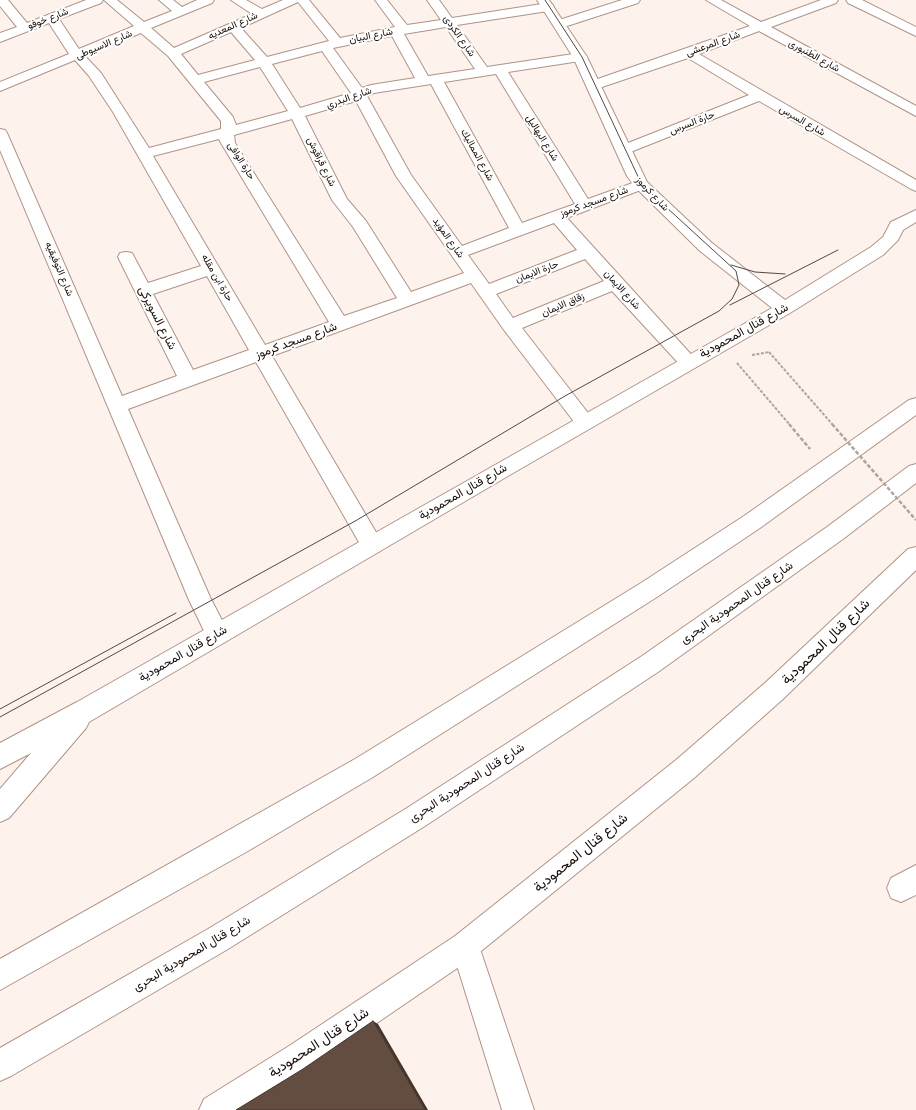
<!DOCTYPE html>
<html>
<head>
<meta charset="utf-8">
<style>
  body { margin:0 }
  canvas { display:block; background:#fef2ec }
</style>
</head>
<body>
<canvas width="916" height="1110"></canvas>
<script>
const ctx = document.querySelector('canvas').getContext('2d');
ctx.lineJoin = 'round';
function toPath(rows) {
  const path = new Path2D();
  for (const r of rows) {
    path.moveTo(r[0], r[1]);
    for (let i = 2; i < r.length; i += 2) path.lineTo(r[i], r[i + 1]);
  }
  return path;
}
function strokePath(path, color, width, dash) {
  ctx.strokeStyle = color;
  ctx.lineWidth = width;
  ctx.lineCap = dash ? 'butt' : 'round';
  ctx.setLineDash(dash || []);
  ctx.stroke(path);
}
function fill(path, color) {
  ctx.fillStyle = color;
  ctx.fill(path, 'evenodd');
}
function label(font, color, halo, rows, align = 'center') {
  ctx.font = font + ' "Times New Roman",Vazirmatn,serif';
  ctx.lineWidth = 4;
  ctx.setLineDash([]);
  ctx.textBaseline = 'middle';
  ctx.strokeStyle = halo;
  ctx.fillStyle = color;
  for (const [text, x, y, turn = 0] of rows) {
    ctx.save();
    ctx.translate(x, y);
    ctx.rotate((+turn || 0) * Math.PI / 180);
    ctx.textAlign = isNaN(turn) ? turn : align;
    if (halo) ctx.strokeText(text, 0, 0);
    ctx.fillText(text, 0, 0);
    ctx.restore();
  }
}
const minor = toPath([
  [0,0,8,0,27,23,86,0,103,0,101,3,59,19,79,49,134,26,104,0,117,0,144,22,172,11,159,0,173,0,182,7,197,0,214,0,212,3,151,28,174,48,252,14,231,0,246,0,262,9,283,0,309,0,340,38,395,27,375,0,387,0,407,25,441,20,427,0,439,0,452,18,548,3,552,4,554,7,552,10,548,11,457,25,487,67,580,53,585,54,587,57,585,60,580,61,508,72,588,199,641,180,646,182,649,185,646,188,567,218,698,362,696,367,689,369,682,367,612,291,522,328,595,422,592,427,585,429,578,427,504,330,471,283,272,356,380,539,383,545,380,551,372,554,364,551,256,362,128,409,210,597,229,634,225,641,217,644,209,641,189,600,0,150,0,129,5,130,7,133,122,396,177,376,118,257,120,253,126,252,132,253,148,283,201,266,113,112,89,76,75,60,0,91,0,82,69,54,49,23,0,42,0,33,17,27,0,6,0,0],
  [298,2,329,41,267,57,241,28,298,2],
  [446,27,475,69,428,76,404,34,446,27],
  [231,32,255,60,198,75,181,54,231,32],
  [141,33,168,56,221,121,221,129,149,148,101,73,85,56,141,33],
  [392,36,415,78,371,85,362,88,333,48,392,36],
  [322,51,351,93,300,108,272,64,322,51],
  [260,67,288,111,236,125,233,117,204,82,260,67],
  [496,74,575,204,522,223,444,82,496,74],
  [431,84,509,228,462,246,411,175,367,96,374,93,431,84],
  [356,101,396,176,464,273,411,292,366,221,347,199,305,116,356,101],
  [292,119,332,200,353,227,397,298,344,316,235,143,234,135,292,119],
  [219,139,221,143,329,322,265,345,153,156,219,139],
  [554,223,577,250,489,284,468,255,554,223],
  [585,259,604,281,513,318,496,294,585,259],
  [207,276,249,350,193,370,153,294,207,276],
  [622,0,640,0,638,3,564,27,556,27,554,24,556,21,622,0],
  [706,0,721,0,761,22,821,0,838,0,836,3,771,27,916,106,916,116,759,31,699,54,916,180,916,191,911,189,759,101,628,153,618,153,616,150,618,147,749,95,688,58,599,88,594,89,589,88,587,85,589,82,750,26,706,0],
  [846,0,862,0,916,27,916,36,848,3,846,0],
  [916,865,916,895,901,902,891,898,887,888,891,878,916,865],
  [465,932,475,936,479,946,534,1110,502,1110,451,946,455,936,465,932]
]);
const tertiary = toPath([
  [916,210,916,222,903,230,897,231,891,230,889,226,891,222,916,210],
  [916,547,916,570,783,699,694,778,475,956,311,1068,244,1110,199,1110,204,1099,289,1046,455,936,676,760,765,683,908,549,916,547]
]);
const secondary = toPath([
  [537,0,549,0,587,57,647,182,712,243,785,300,871,247,883,237,891,222,897,221,903,222,905,226,898,240,883,255,790,313,508,476,89,722,86,728,9,818,0,822,0,789,31,753,0,769,0,743,77,702,772,308,700,251,636,188,627,176,573,57,537,0],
  [916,398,916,415,760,528,657,597,373,777,248,851,0,990,0,959,355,759,641,583,744,516,909,400,916,398],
  [916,464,916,483,843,539,658,672,425,826,228,949,11,1076,0,1081,0,1048,208,929,407,808,642,656,827,527,909,466,916,464]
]);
strokePath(minor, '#af9487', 2);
strokePath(tertiary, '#af9487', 2);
strokePath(secondary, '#af9487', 2);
strokePath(toPath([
  [752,355,769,352],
  [737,363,790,425]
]), '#afa49e', 2, [3, 1.5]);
strokePath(toPath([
  [789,424,810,449]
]), '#afa49e', 2.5, [4, 2]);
fill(minor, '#fff');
fill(tertiary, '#fff');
fill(secondary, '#fff');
strokePath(toPath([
  [731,265,755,272,785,274],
  [730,305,838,250],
  [0,709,176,613],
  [0,717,357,520,565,396,719,311,732,299,739,285,736,271,642,185,582,57,545,0]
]), '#524944', 1);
strokePath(toPath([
  [769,352,833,425]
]), '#afa49e', 2, [3, 1.5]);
strokePath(toPath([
  [832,424,916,520]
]), '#afa49e', 2.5, [4, 2]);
fill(toPath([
  [373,1021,378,1024,428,1110,425,1110]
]), '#45352d');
const building = toPath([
  [373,1021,425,1110,236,1110,303,1069,373,1021]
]);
fill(building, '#634c40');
strokePath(building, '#45352d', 1);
label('10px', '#130a06', '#fff', [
  ["شارع خوفو",48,19,-21],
  ["شارع المعديه",233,26,-24],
  ["شارع البيان",371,36,-11],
  ["شارع الكردى",459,36,55],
  ["شارع المرعشى",713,44,-20],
  ["شارع الاسيوطى",104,45,-23],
  ["شارع الطنبورى",814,56,29],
  ["شارع البدري",349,98,-19],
  ["شارع السرس",802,121,30],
  ["حارة السرس",692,123,-21],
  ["شارع البهاليل",542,138,58],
  ["شارع المماليك",477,155,61],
  ["حارة الوافى",241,161,58],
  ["شارع قراقوش",321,162,64],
  ["شارع كرموز",652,194,47],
  ["شارع مسجد كرموز",594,202,-20],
  ["شارع المؤيد",448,238,55],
  ["شارع التوفيقيه",59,269,67],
  ["حارة الايمان",537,272,-21],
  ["حارة ابن مقله",217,278,60],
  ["شارع الايمان",622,290,48],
  ["زقاق الايمان",563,305,-23]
]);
label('12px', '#130a06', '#fff', [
  ["شارع السويركى",157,318,63],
  ["شارع قنال المحمودية",744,331,-29],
  ["شارع مسجد كرموز",296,341,-20],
  ["شارع قنال المحمودية",463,492,-30],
  ["شارع قنال المحمودية البحرى",737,603,-35],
  ["شارع قنال المحمودية",183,654,-30],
  ["شارع قنال المحمودية البحرى",467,783,-33],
  ["شارع قنال المحمودية البحرى",192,954,-31]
]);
label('14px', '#130a06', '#fff', [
  ["شارع قنال المحمودية",826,642,-44],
  ["شارع قنال المحمودية",581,853,-39],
  ["شارع قنال المحمودية",319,1043,-33]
]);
</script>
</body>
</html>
